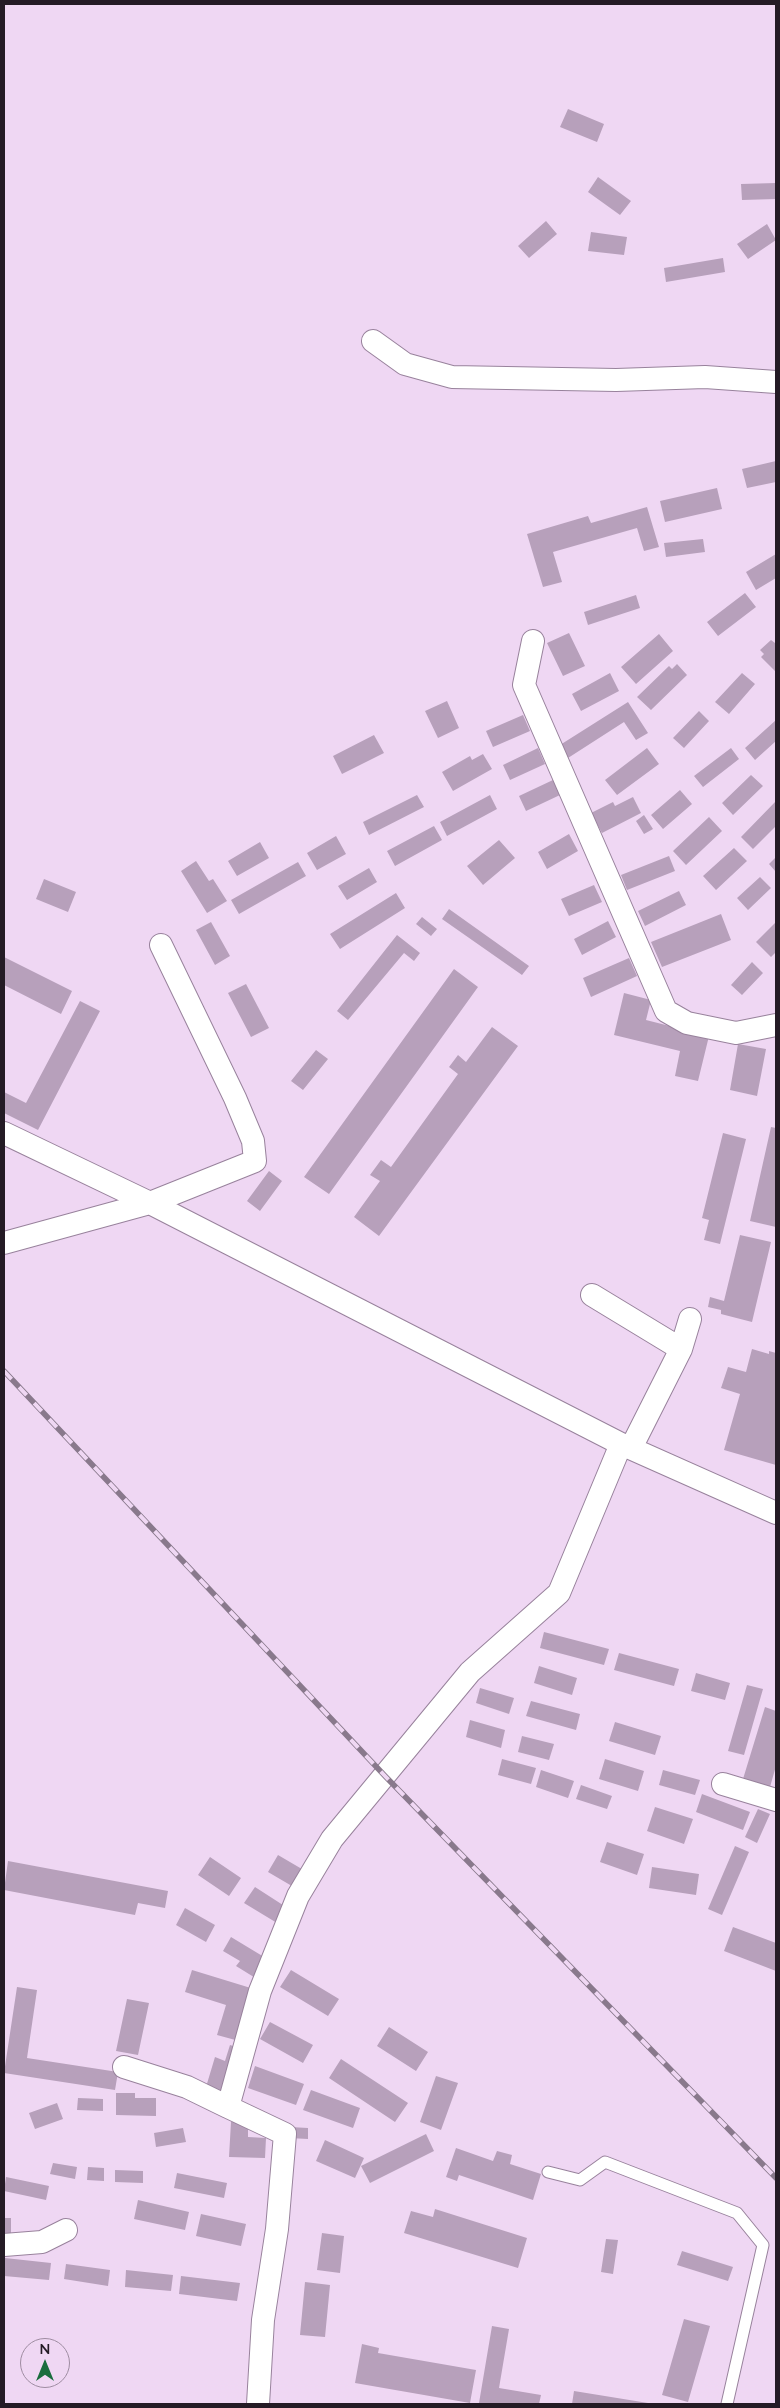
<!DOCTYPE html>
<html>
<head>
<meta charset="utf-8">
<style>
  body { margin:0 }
  #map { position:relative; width:780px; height:2408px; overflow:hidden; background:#efd7f3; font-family:Lato,sans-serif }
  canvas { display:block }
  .frame { position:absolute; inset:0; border:5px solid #241b25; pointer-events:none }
  .north { position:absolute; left:20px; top:2338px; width:50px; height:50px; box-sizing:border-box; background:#efd7f3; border:1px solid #9e8ca1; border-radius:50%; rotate:0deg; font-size:14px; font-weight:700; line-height:20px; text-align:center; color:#241b25 }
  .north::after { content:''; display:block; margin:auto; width:18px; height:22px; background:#1a6d3e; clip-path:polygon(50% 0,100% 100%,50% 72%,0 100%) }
</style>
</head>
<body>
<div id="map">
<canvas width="780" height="2408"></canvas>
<div class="frame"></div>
<div class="north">N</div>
</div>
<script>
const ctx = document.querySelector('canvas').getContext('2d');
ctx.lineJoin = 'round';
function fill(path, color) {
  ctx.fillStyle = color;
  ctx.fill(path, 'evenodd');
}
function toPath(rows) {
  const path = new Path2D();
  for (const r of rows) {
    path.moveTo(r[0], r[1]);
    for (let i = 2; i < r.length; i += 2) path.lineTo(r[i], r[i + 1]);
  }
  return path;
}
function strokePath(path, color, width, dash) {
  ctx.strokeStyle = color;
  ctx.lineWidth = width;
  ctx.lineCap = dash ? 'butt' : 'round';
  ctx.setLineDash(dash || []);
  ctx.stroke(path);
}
fill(toPath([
  [568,109,604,124,597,142,560,127],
  [598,177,631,201,620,215,588,192],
  [776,183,776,199,742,200,741,184],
  [546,221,557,234,529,258,518,246],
  [767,224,776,240,748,259,737,244],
  [591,232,627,237,624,255,588,251],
  [723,258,725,272,666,282,664,268],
  [776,461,776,482,747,488,742,469],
  [717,488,722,509,665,522,660,501],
  [647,507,659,547,644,551,637,528,553,552,562,582,543,587,527,534,588,516,591,523],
  [703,539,705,552,666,557,664,543],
  [776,554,776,578,756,590,746,572],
  [745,593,756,607,718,636,707,622],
  [636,595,640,608,588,625,584,612],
  [569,633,585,666,563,676,547,643],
  [659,634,673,651,636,684,621,667],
  [771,640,775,643,776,642,775,671,761,657,764,654,760,650],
  [677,664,687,675,651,710,637,697,669,666,672,669],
  [610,673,619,691,581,711,572,694],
  [742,673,755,684,729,714,715,702],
  [447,701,459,728,438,738,425,711],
  [628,702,648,733,636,740,624,722,568,758,560,745],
  [699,711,709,721,684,748,673,738],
  [523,715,530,731,493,747,486,731],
  [776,720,776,741,755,760,745,748],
  [374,735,384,753,342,774,333,756],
  [538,748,545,764,510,780,503,765],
  [647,748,659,764,617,795,605,780],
  [731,748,739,759,703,787,694,776],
  [483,754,492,769,453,791,442,772,470,756,472,760],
  [751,775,763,786,733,815,722,803],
  [553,780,560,795,526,811,519,796],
  [680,790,692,804,663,829,651,815],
  [417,795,424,807,369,835,363,822],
  [490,795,497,809,447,836,440,822],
  [633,797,641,813,602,833,591,813,613,802,615,806],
  [776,801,776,826,753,849,741,837],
  [644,815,653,829,644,834,636,821],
  [709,817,722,831,686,865,673,851],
  [434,826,442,840,395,866,387,851],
  [569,834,578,851,547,869,538,852],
  [336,836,346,854,317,870,307,853],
  [499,840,515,858,483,885,467,866],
  [260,842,269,858,237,876,228,861],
  [734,848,747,861,716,890,703,876],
  [669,856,675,871,627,890,621,875],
  [776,857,776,872,769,864],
  [196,861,209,881,213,879,227,901,207,913,181,871],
  [298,862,306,876,239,914,231,900],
  [369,868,377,882,347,900,338,886],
  [760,877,771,888,748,910,737,898],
  [44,879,76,892,68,912,36,899],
  [594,885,602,902,569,916,561,899],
  [679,891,686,905,645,926,638,911],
  [396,893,405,908,340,949,330,934],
  [449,909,529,966,522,975,442,919],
  [721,914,731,940,662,967,651,942],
  [422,917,437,929,431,936,416,924],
  [608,921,616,937,582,955,574,939],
  [211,922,230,956,215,965,196,930],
  [776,922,776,952,771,957,756,942],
  [397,935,420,953,414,961,404,953,348,1020,337,1011],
  [4,957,72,991,61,1014,4,985],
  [629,958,637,976,591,997,583,978],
  [752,962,763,973,742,995,731,985],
  [454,969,478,987,329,1194,304,1177],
  [246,984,269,1028,251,1037,228,993],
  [624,993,651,1000,646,1020,709,1036,698,1081,675,1076,680,1051,614,1035],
  [80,1001,100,1011,38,1130,4,1113,4,1092,26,1103],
  [492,1027,518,1046,379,1236,354,1217,380,1181,370,1175,381,1160,391,1167,458,1074,449,1067,458,1055,466,1062],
  [738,1044,766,1049,757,1096,730,1090],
  [316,1050,328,1059,303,1090,291,1081],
  [771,1127,776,1128,776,1227,750,1221],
  [723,1133,746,1139,720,1244,704,1240,709,1220,702,1218],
  [269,1171,282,1181,260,1211,247,1201],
  [740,1235,771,1242,752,1322,721,1314,721,1310,708,1307,710,1297,724,1301],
  [752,1349,769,1354,769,1351,776,1353,776,1465,724,1450,740,1394,721,1388,728,1367,746,1372],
  [544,1632,609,1649,604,1665,540,1648],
  [619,1653,679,1669,674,1686,614,1670],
  [539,1666,577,1678,572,1695,534,1683],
  [696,1673,730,1683,725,1700,691,1691],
  [747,1685,763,1689,744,1755,728,1751],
  [480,1688,514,1698,509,1714,476,1703],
  [531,1701,580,1714,576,1730,526,1716],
  [765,1707,776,1711,776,1766,770,1787,743,1779],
  [470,1720,505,1730,501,1748,466,1737],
  [615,1722,661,1736,655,1755,609,1741],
  [522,1736,554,1744,549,1760,518,1752],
  [502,1759,536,1768,531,1784,498,1775],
  [605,1759,644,1771,638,1791,599,1779],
  [541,1770,574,1781,568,1798,536,1787],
  [663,1770,700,1780,695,1795,659,1785],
  [581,1785,612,1796,607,1809,576,1799],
  [702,1794,750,1812,743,1830,696,1812],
  [655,1807,693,1819,684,1844,647,1831],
  [758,1809,770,1814,757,1843,745,1837],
  [607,1842,644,1854,637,1875,600,1862],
  [735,1846,749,1852,722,1915,708,1909],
  [278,1855,307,1872,297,1889,268,1872],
  [210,1857,241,1878,229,1896,198,1875],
  [8,1861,168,1891,165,1908,138,1903,135,1915,4,1890],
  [652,1867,699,1874,696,1895,649,1888],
  [255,1887,286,1907,277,1923,244,1903],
  [185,1908,215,1925,206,1942,176,1925],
  [733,1927,776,1943,776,1971,724,1951],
  [231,1937,269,1960,257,1979,236,1966,240,1961,223,1951],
  [192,1970,254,1989,239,2041,217,2035,226,2005,185,1992],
  [291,1970,339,1999,328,2016,280,1987],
  [17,1987,37,1990,27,2058,118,2072,115,2090,4,2073],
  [127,1999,149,2003,138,2055,116,2051],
  [270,2022,313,2045,303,2063,260,2039],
  [389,2027,428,2052,416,2071,377,2046],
  [230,2045,239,2048,221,2092,206,2087,215,2057,225,2061],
  [341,2059,408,2103,395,2122,329,2078],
  [255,2066,304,2084,296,2105,248,2088],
  [436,2076,458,2083,441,2130,420,2122],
  [311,2090,360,2108,353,2128,303,2110],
  [116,2093,135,2093,135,2098,156,2098,156,2116,116,2115],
  [78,2098,103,2099,103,2111,77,2110],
  [57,2103,63,2119,35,2129,29,2113],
  [231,2122,248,2122,248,2137,266,2138,265,2158,229,2157],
  [290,2127,308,2128,308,2139,289,2138],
  [183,2128,186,2142,156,2147,154,2133],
  [426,2134,434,2151,370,2183,361,2166],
  [325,2140,364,2158,355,2178,316,2161],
  [456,2148,493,2161,497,2151,512,2155,510,2164,541,2174,533,2200,459,2175,457,2181,446,2177],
  [53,2163,77,2167,75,2179,50,2174],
  [88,2167,104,2168,104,2181,87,2180],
  [115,2170,143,2171,143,2183,115,2182],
  [177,2173,227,2183,224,2198,174,2188],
  [6,2177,49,2186,46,2200,4,2191],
  [138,2200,189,2212,185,2230,134,2219],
  [435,2209,527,2238,518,2268,404,2233,411,2211,433,2217],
  [201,2214,246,2224,241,2246,196,2236],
  [4,2218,11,2218,11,2233,4,2233],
  [322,2233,344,2236,340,2273,317,2270],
  [606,2239,618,2240,613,2274,601,2272],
  [682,2251,733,2267,728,2281,677,2265],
  [5,2258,51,2263,49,2280,4,2276],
  [66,2264,110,2270,108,2286,64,2279],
  [126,2270,173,2275,171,2291,125,2287],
  [181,2276,240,2283,237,2301,179,2294],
  [305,2282,330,2285,325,2337,300,2335],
  [684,2319,710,2326,688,2402,662,2395],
  [492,2326,509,2329,499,2388,541,2395,539,2404,479,2403],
  [362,2344,379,2348,378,2353,476,2370,470,2403,355,2383],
  [574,2391,648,2403,648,2404,572,2404]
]), '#b7a0bb');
const service = toPath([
  [548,2172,580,2180,605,2162,737,2213,763,2245,727,2404]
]);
const minor = toPath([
  [373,341,405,364,452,377,616,380,705,377,776,382],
  [533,641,524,685,666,1011,687,1023,736,1033,776,1025],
  [4,1133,150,1203,621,1444,776,1513],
  [4,1243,150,1203,255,1161,253,1141,235,1098,161,945],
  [592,1295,681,1349],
  [631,1448,681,1349,690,1319],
  [723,1784,776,1800],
  [124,2067,187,2087,228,2107],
  [4,2245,42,2242,66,2230],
  [258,2404,263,2320,277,2229,285,2134,228,2107,260,1991,298,1896,332,1839,470,1672,559,1593,621,1444]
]);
strokePath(service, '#98829c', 13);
strokePath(minor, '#98829c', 24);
strokePath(service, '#fff', 11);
strokePath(minor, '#fff', 22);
const rail = toPath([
  [4,1371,385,1776,776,2178]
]);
strokePath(rail, '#89798c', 5.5);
strokePath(rail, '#efd7f3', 4, [11]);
</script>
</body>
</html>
